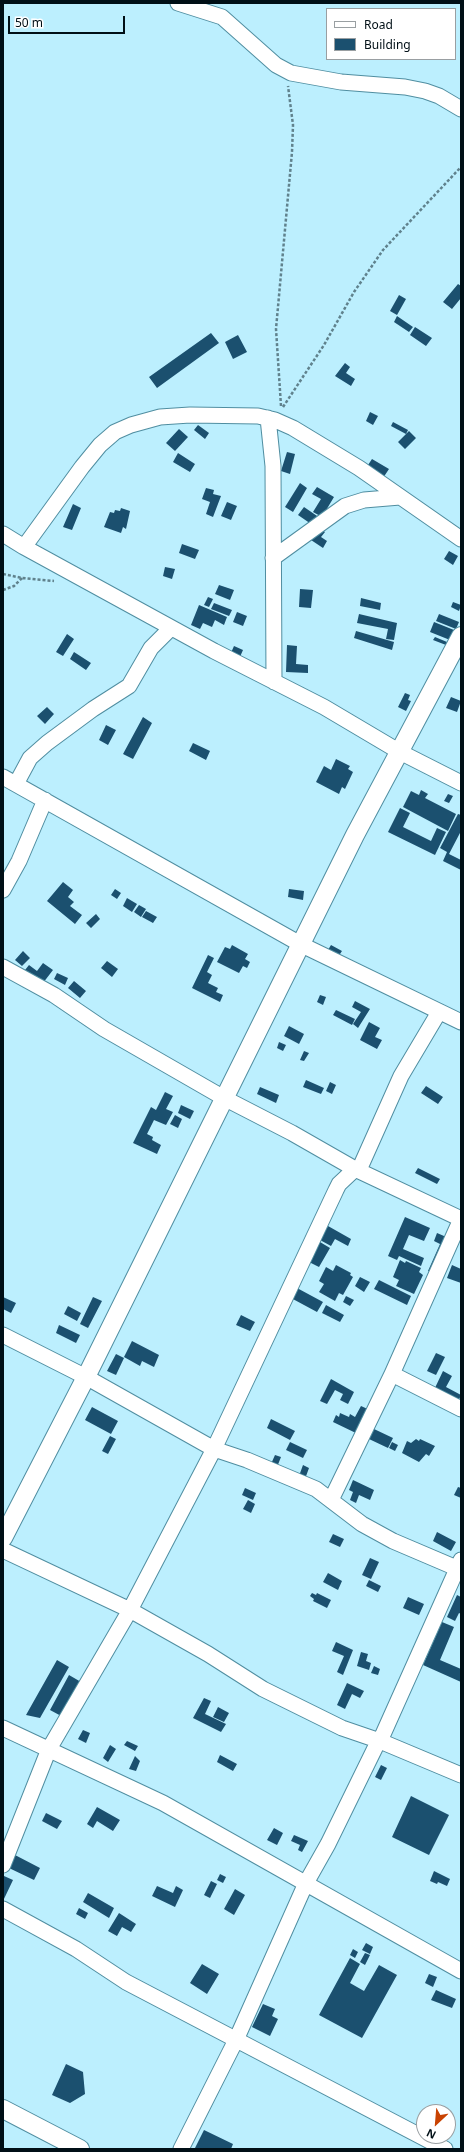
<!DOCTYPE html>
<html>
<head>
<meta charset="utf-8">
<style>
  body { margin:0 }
  #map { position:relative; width:464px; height:2152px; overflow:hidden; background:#bceffe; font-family:"Noto Sans",sans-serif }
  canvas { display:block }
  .frame { position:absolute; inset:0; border:4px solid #000f16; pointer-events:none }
  .legend { position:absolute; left:326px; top:8px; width:130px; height:52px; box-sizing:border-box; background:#fff; border:1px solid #999fa2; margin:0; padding:5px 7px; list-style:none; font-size:12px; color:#000f16 }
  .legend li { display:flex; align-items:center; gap:8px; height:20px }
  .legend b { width:20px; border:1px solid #999fa2 }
  .north { position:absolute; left:416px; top:2104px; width:40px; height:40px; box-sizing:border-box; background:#fff; border:1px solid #999fa2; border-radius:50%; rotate:206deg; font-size:11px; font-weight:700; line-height:16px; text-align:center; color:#000f16 }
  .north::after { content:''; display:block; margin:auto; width:14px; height:18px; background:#c94302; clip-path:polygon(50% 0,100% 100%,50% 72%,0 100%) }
  .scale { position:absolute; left:8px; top:16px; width:117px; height:18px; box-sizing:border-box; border:2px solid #000f16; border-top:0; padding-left:5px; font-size:12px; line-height:14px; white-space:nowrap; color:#000f16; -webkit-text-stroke:3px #fff; paint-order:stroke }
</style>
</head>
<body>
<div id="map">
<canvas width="464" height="2152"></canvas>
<div class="frame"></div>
<ul class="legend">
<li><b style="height:5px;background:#fff"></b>Road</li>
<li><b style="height:11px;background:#1b506f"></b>Building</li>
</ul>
<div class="north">N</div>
<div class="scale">50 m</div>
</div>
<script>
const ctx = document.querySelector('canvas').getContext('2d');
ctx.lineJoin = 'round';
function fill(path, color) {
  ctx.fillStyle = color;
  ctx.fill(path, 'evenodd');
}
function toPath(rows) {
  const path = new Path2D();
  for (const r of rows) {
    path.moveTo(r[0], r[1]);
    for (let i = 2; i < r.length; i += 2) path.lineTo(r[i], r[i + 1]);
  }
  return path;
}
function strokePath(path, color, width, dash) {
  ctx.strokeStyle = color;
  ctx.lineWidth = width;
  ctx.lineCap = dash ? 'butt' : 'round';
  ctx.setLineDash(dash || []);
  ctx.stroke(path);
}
fill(toPath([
  [458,284,461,286,461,298,452,309,443,302],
  [399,295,406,299,397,315,390,311],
  [397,316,413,327,409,332,394,322],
  [415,327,432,338,426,346,410,335],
  [211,333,219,343,157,388,149,377],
  [238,335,247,352,233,359,225,342],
  [345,363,350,367,346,373,355,379,351,386,335,376],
  [370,412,378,416,373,425,366,421],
  [393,422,408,430,406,434,391,426],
  [198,425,209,433,205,439,194,430],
  [179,429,188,437,175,451,166,443],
  [409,431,416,438,405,449,398,442],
  [287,452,295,454,290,474,281,471],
  [178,453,195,464,190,472,173,462],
  [372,459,389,469,383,478,366,468],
  [300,483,307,488,293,512,285,507],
  [317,487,334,497,322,517,313,512,321,499,312,494],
  [206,488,214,490,213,494,221,496,213,517,206,514,210,502,202,499],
  [227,502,237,506,231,520,221,516],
  [73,504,81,508,72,530,63,527],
  [304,507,320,518,314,526,298,515],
  [121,508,130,511,126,529,123,527,121,533,104,527,110,512,114,513,115,510,120,511],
  [319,528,325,532,321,537,327,541,323,548,311,540],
  [182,544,199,550,195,559,179,553],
  [449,551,458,556,453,565,444,559],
  [165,567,175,569,172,579,163,576],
  [219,585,234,590,230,600,215,594],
  [300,589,313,590,311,608,299,607],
  [208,597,213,599,209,607,204,605],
  [361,598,381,603,380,610,360,606],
  [453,602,461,605,459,611,451,607],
  [214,603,232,610,229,616,211,609],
  [199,605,227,617,224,625,215,620,212,627,203,623,200,629,191,625],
  [237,612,247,616,243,626,233,622],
  [359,614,397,623,394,640,386,639,388,629,357,623],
  [439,614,459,622,456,629,436,621],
  [434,622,454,630,450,640,430,632],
  [356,631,394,642,392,650,354,638],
  [67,634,74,639,63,656,56,652],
  [435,637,447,642,446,645,433,640],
  [287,645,297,646,296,664,308,665,308,673,286,672],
  [234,646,243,650,239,659,230,655],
  [74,652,91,663,86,670,70,659],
  [405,693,410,695,408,700,411,701,406,711,398,707],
  [451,697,461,701,457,712,446,708],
  [47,707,54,714,45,724,37,716],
  [143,717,152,723,133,759,123,754],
  [106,725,116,730,108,745,99,740],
  [193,743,210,751,206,760,189,751],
  [336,759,350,766,348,769,353,772,345,789,342,787,339,794,316,782,324,766,331,770],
  [421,790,428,794,425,798,456,814,448,831,403,807,411,791,419,795],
  [448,794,453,796,449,803,444,801],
  [400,808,410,813,403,827,431,841,437,828,446,832,435,855,388,832],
  [458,814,461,815,461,831,449,854,461,860,461,870,443,861,447,852,440,848],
  [63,882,73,890,68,897,74,902,70,906,82,915,75,924,47,901],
  [115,889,121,893,117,899,111,895],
  [289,889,304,891,303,900,288,897],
  [127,898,137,904,132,912,123,906],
  [139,905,146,909,141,917,134,912],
  [146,911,157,917,153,923,142,917],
  [96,914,100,919,91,928,86,923],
  [232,945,248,954,245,959,250,962,247,968,243,966,239,973,217,962,225,947,230,949],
  [331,945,342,951,338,957,328,950],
  [23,951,30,958,22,966,15,960],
  [208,955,214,958,207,972,212,975,208,983,218,988,216,992,223,995,220,1002,192,988],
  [107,961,118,969,112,977,101,968],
  [43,963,53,970,43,983,25,970,29,965,37,971],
  [57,973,68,978,65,985,54,979],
  [74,981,86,991,80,998,68,988],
  [320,995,326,997,323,1005,317,1002],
  [355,1001,370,1009,358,1028,353,1024,361,1012,352,1007],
  [336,1010,355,1019,352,1025,333,1015],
  [369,1022,380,1028,375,1037,382,1040,377,1049,360,1040],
  [289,1026,304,1034,299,1044,284,1036],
  [279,1042,286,1045,283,1051,277,1048],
  [304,1051,309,1053,304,1061,300,1060],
  [306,1080,324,1088,321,1094,303,1087],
  [330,1082,336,1085,332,1094,326,1091],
  [426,1086,443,1097,438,1104,421,1093],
  [260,1087,279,1095,276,1103,257,1094],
  [165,1092,173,1096,166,1109,173,1112,166,1125,154,1120,147,1134,153,1137,152,1140,161,1145,157,1154,133,1143,151,1107,156,1110],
  [181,1105,194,1111,190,1119,178,1113],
  [175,1115,182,1119,178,1128,170,1124],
  [418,1168,440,1179,437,1184,415,1173],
  [405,1217,430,1228,424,1241,409,1235,403,1249,424,1258,421,1266,399,1256,397,1260,388,1256],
  [328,1226,351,1239,348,1246,335,1239,331,1246,320,1240],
  [437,1233,451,1239,435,1274,428,1271,440,1244,434,1241],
  [320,1242,330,1248,319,1267,309,1262],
  [400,1260,405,1263,406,1261,421,1268,419,1272,423,1275,414,1294,396,1286,399,1280,393,1277],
  [336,1265,351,1273,350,1275,353,1277,343,1295,339,1293,335,1301,319,1292,324,1284,319,1281,326,1267,333,1271],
  [452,1265,461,1269,461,1283,447,1278],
  [360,1277,370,1282,364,1292,355,1286],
  [379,1280,411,1296,407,1305,374,1289],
  [297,1288,323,1302,317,1312,291,1298],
  [346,1296,354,1300,350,1306,343,1302],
  [3,1297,16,1303,11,1313,3,1309],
  [93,1297,102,1301,88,1328,80,1324],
  [326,1305,344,1315,340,1322,322,1313],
  [68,1306,81,1313,77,1321,64,1314],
  [241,1315,255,1322,250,1331,236,1325],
  [59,1325,80,1335,76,1343,56,1333],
  [132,1341,159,1355,154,1367,142,1361,140,1366,124,1357],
  [436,1353,445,1357,436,1375,427,1371],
  [116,1354,124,1358,116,1375,107,1371],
  [443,1371,452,1376,446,1387,461,1395,458,1402,434,1390],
  [331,1379,354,1392,348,1404,340,1400,343,1394,335,1390,327,1404,320,1401],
  [361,1406,372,1411,360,1435,333,1422,336,1415,339,1417,340,1413,349,1417,350,1414,355,1417],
  [92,1407,118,1421,111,1434,85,1420],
  [271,1419,295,1431,290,1440,267,1428],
  [374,1429,393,1438,388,1448,369,1439],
  [110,1436,116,1439,108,1454,102,1451],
  [416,1439,419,1441,420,1439,435,1446,429,1456,426,1454,419,1462,402,1453,407,1441,411,1443],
  [290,1442,307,1450,303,1458,286,1450],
  [392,1442,398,1445,395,1451,389,1448],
  [275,1455,281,1457,277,1467,271,1464],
  [303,1465,309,1468,305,1479,299,1476],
  [353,1480,374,1490,370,1500,359,1495,356,1503,350,1500,353,1492,349,1490],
  [458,1487,461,1488,461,1498,454,1495],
  [245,1488,256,1493,253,1500,242,1495],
  [248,1500,255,1504,251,1513,243,1509],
  [437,1532,456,1542,451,1551,433,1541],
  [333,1534,344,1539,340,1547,329,1542],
  [370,1558,379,1562,371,1579,362,1575],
  [328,1573,342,1581,338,1590,323,1582],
  [369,1580,381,1586,378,1592,366,1586],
  [312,1593,316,1595,317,1593,331,1600,327,1608,313,1601,314,1599,310,1596],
  [457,1595,461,1597,461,1614,459,1613,455,1621,447,1617],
  [408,1597,424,1604,419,1615,403,1608],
  [442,1622,454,1627,440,1660,461,1669,461,1682,423,1665],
  [336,1642,353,1650,343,1675,337,1672,344,1656,332,1651],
  [361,1652,368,1654,366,1661,371,1663,369,1670,357,1666],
  [57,1660,69,1667,40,1718,26,1715],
  [374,1666,380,1669,378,1675,371,1673],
  [69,1675,81,1682,63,1717,50,1710],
  [347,1683,364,1691,360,1698,352,1694,345,1709,337,1705],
  [204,1698,211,1701,205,1714,226,1724,221,1732,193,1718],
  [218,1707,229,1713,224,1722,213,1717],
  [83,1730,90,1733,86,1743,78,1739],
  [127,1741,138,1746,135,1751,124,1745],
  [110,1745,116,1749,108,1762,103,1758],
  [220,1755,237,1764,233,1771,217,1762],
  [135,1756,140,1761,136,1771,129,1769],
  [381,1765,387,1768,381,1780,375,1777],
  [411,1796,449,1815,429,1855,392,1837],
  [97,1807,120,1820,113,1831,97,1821,93,1828,87,1824],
  [46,1813,62,1821,57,1829,42,1821],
  [274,1828,283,1833,277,1845,267,1840],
  [294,1835,308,1841,302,1852,298,1850,300,1845,291,1841],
  [15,1855,40,1868,34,1880,9,1868],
  [434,1871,450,1879,447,1886,438,1882,437,1884,430,1881],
  [220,1874,226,1877,223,1883,217,1880],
  [4,1876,13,1880,3,1901,3,1878],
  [211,1881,217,1884,210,1898,204,1895],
  [157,1886,173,1893,176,1886,183,1890,175,1907,152,1896],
  [235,1889,245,1895,234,1915,224,1909],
  [88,1893,114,1908,109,1918,83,1902],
  [79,1908,88,1913,85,1919,76,1914],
  [119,1913,136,1924,131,1932,122,1927,117,1936,108,1931],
  [366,1943,373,1947,370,1954,362,1950],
  [353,1949,358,1952,355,1958,350,1955],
  [365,1953,370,1955,365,1965,360,1962],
  [350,1958,360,1964,350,1983,364,1991,379,1965,397,1975,362,2038,319,2015],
  [202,1964,219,1974,207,1994,190,1983],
  [429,1974,437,1977,433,1987,425,1983],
  [436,1990,456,1999,452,2008,431,2000],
  [263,2004,275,2009,272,2016,278,2019,270,2036,252,2027],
  [66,2064,83,2072,85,2094,70,2103,52,2095],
  [204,2130,233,2144,231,2149,195,2148]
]), '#1b506f');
const minor = toPath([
  [178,3,222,17,276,65,291,73,341,82,405,87,425,91,439,96,461,109],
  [268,418,273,466,274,682],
  [3,534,24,547,214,651,324,707,400,752,461,783],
  [24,547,82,467,100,445,115,432,131,425,160,417,190,415,258,416,275,420,293,428,359,468,461,539],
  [273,558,345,506,364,500,400,497],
  [3,777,302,945,461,1022],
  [16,784,30,758,47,743,93,709,129,686,151,648,171,628],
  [3,890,19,861,45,800],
  [3,967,54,995,104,1029,224,1098,292,1133,355,1169,461,1219],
  [359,1170,401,1076,439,1012],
  [3,1335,86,1377,214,1449,247,1460,316,1489,362,1524,393,1541,461,1570],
  [392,1374,461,1409],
  [331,1500,392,1374,461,1219],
  [3,1550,130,1610,208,1654,263,1689,342,1728,380,1741,461,1775],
  [3,1728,163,1803,461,1971],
  [3,1865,49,1749,130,1610,214,1449,336,1190,339,1184,355,1169],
  [3,1909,76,1949,126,1982,445,2149],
  [181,2149,236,2040,306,1883,328,1844,376,1746,380,1741,461,1560]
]);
const tertiary = toPath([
  [3,1538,86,1377,355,835,461,636],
  [3,2109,80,2149]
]);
strokePath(minor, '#508ea1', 17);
strokePath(tertiary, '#508ea1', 20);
strokePath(toPath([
  [281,406,276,329,292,152,293,125,288,86],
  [283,407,324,345,354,292,383,250,461,167],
  [3,574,22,578,54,581],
  [3,590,14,586,22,578]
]), '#60828d', 2.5, [3, 2]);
strokePath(minor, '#fff', 15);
strokePath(tertiary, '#fff', 18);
</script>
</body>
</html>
